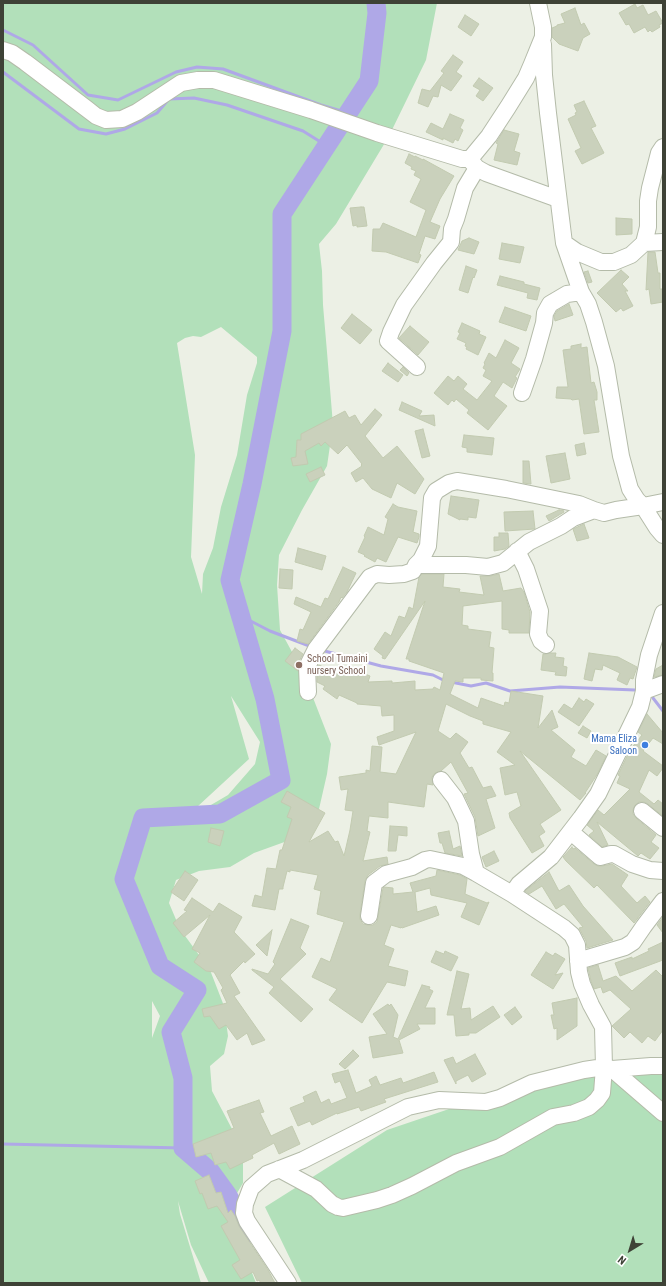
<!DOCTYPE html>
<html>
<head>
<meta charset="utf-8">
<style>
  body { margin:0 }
  #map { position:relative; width:666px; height:1286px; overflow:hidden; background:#ecf0e5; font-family:"Roboto Condensed",sans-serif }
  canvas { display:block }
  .frame { position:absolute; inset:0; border:4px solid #3e4236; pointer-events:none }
  .north { position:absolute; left:610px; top:1230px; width:40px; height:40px; -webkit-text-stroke:3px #fff; paint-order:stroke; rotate:218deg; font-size:11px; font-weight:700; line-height:16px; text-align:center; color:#3e4236 }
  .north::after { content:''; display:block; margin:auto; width:14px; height:18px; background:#3e4236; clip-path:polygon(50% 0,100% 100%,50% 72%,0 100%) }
</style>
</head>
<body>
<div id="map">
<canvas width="666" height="1286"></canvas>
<div class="frame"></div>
<div class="north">N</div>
</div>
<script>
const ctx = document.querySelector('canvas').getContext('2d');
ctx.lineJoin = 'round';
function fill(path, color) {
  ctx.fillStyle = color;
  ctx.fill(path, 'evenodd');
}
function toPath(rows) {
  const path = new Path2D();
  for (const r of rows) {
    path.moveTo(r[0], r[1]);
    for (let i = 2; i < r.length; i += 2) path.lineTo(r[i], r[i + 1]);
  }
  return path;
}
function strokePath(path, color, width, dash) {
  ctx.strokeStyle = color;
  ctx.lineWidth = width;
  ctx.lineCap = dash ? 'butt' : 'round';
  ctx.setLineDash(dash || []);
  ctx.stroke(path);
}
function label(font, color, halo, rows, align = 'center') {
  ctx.font = font + ' "Roboto Condensed",sans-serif';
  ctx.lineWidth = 4;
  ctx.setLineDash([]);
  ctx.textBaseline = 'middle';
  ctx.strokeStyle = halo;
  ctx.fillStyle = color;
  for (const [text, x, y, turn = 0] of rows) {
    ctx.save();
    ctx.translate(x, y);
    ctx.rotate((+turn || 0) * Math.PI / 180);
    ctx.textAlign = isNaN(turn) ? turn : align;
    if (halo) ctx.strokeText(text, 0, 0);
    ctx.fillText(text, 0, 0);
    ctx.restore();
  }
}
fill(toPath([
  [3,3,437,3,426,60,389,136,336,224,319,244,322,271,323,305,327,352,333,425,327,466,302,510,279,555,277,585,280,630,303,672,331,744,327,774,319,809,290,840,254,853,230,867,199,871,176,880,169,903,180,929,210,970,224,1006,228,1036,224,1054,210,1066,212,1091,241,1146,243,1162,243,1183,230,1205,233,1237,247,1260,256,1283,209,1283,191,1245,178,1201,180,1214,201,1283,3,1283],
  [221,327,257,357,257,363,247,395,237,455,221,507,213,548,203,574,202,594,191,557,195,455,177,343,185,338,193,336,201,337],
  [231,696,260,742,255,764,228,795,187,819,184,819,249,759],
  [152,1001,160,1016,152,1038],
  [663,1062,663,1283,302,1283,265,1207,387,1130,520,1085]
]), '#b2e0ba');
strokePath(toPath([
  [3,30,33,45,88,95,118,100,176,72,197,67,223,69,321,105,348,113],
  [3,72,79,129,106,134,125,129,157,113,169,99,194,98,227,105,303,131,327,146],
  [241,616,270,631,312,647],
  [321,650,381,666,433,675,445,681],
  [451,682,471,686,486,683,510,691,560,687,635,690],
  [653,698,663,711],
  [3,1144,183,1148]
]), '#afa8e7', 3);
strokePath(toPath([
  [249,1233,227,1194,211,1172,183,1148,183,1078,171,1032,197,990,160,966,124,879,143,818,220,814,281,780,265,699,230,580,252,484,282,331,282,214,369,81,377,13,376,3]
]), '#afa8e7', 19);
const building = toPath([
  [635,4,637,8,643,5,648,15,656,11,663,23,659,25,660,27,652,32,650,30,648,32,645,27,634,33,629,24,626,25,619,13,635,4],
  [575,8,581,25,584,23,590,34,583,38,578,51,559,44,552,37,552,28,557,26,557,25,565,23,561,14,575,8],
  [465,15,479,24,471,36,458,27,465,15],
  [453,55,463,62,456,72,462,76,451,91,441,85,438,97,433,96,428,107,418,103,422,89,430,91,444,73,441,71,453,55],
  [479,78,493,88,483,101,476,96,480,90,473,86,479,78],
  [584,101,596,126,591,128,604,153,582,164,575,151,581,148,568,119,576,115,575,113,577,112,574,105,584,101],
  [450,114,464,120,460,128,463,130,458,141,455,139,453,143,443,138,443,140,426,132,431,123,443,129,450,114],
  [504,130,519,134,514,151,520,153,517,165,494,160,498,144,496,143,504,130],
  [409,154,415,157,415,156,423,160,423,159,454,176,440,199,430,222,440,226,435,239,425,236,419,254,421,255,418,263,386,252,372,251,373,229,380,229,383,223,416,237,426,210,410,202,421,179,414,175,416,171,411,169,412,167,405,163,409,154],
  [361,207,364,207,367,226,357,227,357,225,353,226,350,208,361,207],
  [616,218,632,219,632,234,616,235,616,218],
  [469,238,479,242,474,254,458,250,462,241,469,238],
  [502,243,524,247,520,263,499,259,502,243],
  [648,252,655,252,658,273,660,273,660,289,663,289,663,302,651,304,649,289,646,290,648,252],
  [466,266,477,270,474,278,473,277,468,293,459,290,466,266],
  [621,270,629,277,622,284,628,291,625,291,633,306,623,311,621,308,616,312,597,293,621,270],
  [588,271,592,282,588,283,584,272,588,271],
  [500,276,524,282,524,284,540,288,537,300,527,298,528,293,497,285,500,276],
  [569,304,573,315,555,321,554,316,557,311,569,304],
  [505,307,531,316,526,331,499,322,505,307],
  [352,314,372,330,360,344,341,328,352,314],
  [462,323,480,331,479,334,486,337,478,355,466,349,467,347,465,346,466,343,457,339,460,333,458,332,462,323],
  [410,326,429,342,418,355,399,338,410,326],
  [505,340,519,348,511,363,520,369,515,377,517,378,512,388,503,382,494,396,507,406,488,430,467,413,469,410,456,399,454,402,452,400,448,405,434,393,448,376,454,381,458,376,467,384,463,389,477,400,492,381,483,376,486,370,483,368,485,364,484,363,489,353,496,358,505,340],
  [581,344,581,348,587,347,591,383,594,382,597,392,597,400,594,400,599,432,584,434,579,399,572,400,571,399,556,398,557,387,568,387,563,350,571,349,571,346,581,344],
  [388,363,403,375,398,382,382,371,388,363],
  [403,367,409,373,407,376,400,370,403,367],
  [402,402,422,411,419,416,434,415,435,426,399,410,402,402],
  [375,409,382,415,365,436,383,458,397,446,424,479,415,494,397,483,391,498,372,489,363,478,356,482,351,473,362,466,361,465,362,464,347,445,338,454,325,442,321,446,319,443,305,451,308,464,293,466,291,458,296,457,297,440,301,440,301,434,345,411,349,418,355,415,361,425,375,409],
  [423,429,430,456,422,458,415,431,423,429],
  [464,435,494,438,492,455,467,452,467,448,462,447,464,435],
  [584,443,586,454,577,456,575,445,584,443],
  [565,453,570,479,551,483,546,456,565,453],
  [523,461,529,461,531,484,523,483,523,461],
  [321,467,325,475,310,482,306,474,321,467],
  [451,496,479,500,476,518,468,517,468,520,460,519,460,520,448,514,451,496],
  [393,504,398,507,417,511,413,532,419,534,419,537,417,543,398,537,386,562,377,558,375,562,364,556,365,555,358,552,365,537,364,536,368,527,384,535,388,519,385,517,393,504],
  [559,510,563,510,564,512,549,521,546,516,559,510],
  [533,511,535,529,505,531,504,512,533,511],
  [584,524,589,538,577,541,573,529,584,524],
  [499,533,508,533,509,546,505,549,494,551,494,537,499,537,499,533],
  [298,548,326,556,322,570,295,562,298,548],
  [343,567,356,573,347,592,342,598,341,597,339,602,308,644,297,641,300,629,303,630,311,612,294,604,296,597,321,607,325,598,328,599,343,567],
  [280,569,293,570,292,589,279,588,280,569],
  [422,574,444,574,443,587,460,589,459,592,484,595,480,576,490,576,499,574,503,591,521,588,524,592,530,612,529,633,509,633,509,630,502,629,502,601,463,606,462,625,468,626,468,629,491,632,489,647,494,648,492,673,493,673,493,681,481,680,481,678,463,678,463,682,455,681,450,694,478,708,481,698,504,706,505,702,509,703,511,691,543,696,538,728,552,710,558,727,551,730,575,750,571,757,586,766,596,750,606,756,598,773,585,793,586,793,580,800,520,751,561,810,540,824,545,832,539,836,544,846,532,853,510,818,509,813,521,806,517,792,505,795,500,768,515,765,497,752,511,732,483,724,483,721,470,716,446,704,438,731,450,739,456,733,468,742,460,753,469,768,472,767,483,788,491,786,496,796,486,799,495,828,478,836,475,817,464,794,468,793,451,762,441,771,435,773,432,777,433,785,427,784,424,807,388,802,388,818,369,816,367,831,370,832,363,861,387,857,388,864,380,866,368,875,365,881,360,915,360,919,363,924,368,925,373,925,377,922,378,917,383,888,384,887,393,888,393,894,413,892,410,883,436,876,437,870,460,875,467,879,465,894,487,903,489,902,479,925,461,917,467,903,431,895,430,888,415,892,417,912,436,906,439,915,402,928,401,927,401,928,391,925,384,945,394,949,388,966,408,971,405,986,387,982,362,1023,329,1000,337,989,312,977,321,958,330,962,344,922,317,914,321,891,314,889,318,875,290,870,290,872,287,871,283,887,283,889,279,889,275,910,252,906,255,895,262,897,267,868,276,869,280,850,282,850,292,819,287,817,291,807,281,802,287,791,325,813,309,842,328,831,335,842,338,841,344,856,350,830,353,811,345,810,348,789,341,790,339,777,366,773,366,770,370,771,372,746,382,747,380,772,396,774,416,732,379,745,377,737,394,731,394,715,382,716,381,706,357,704,357,703,339,695,337,699,323,689,325,686,317,682,317,669,319,665,338,674,342,666,354,672,355,670,370,676,368,682,392,681,392,683,415,681,415,690,433,689,434,687,440,690,444,673,409,661,409,659,406,659,425,601,385,659,382,658,383,656,374,649,385,632,391,636,399,616,405,618,409,607,413,609,419,577,422,574],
  [295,648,303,654,298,663,298,671,285,661,295,648],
  [551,653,556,653,555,657,564,658,563,666,567,667,566,676,555,675,556,672,541,670,543,654,545,654,551,653],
  [589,653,618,657,637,667,633,679,630,678,627,685,617,680,620,673,603,665,602,670,595,669,592,681,584,679,589,653],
  [663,665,663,675,654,677,656,669,663,665],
  [579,698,584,702,586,699,594,704,579,726,558,712,564,704,572,709,579,698],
  [647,714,663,733,663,744,653,738,643,751,663,766,663,768,657,776,649,770,639,792,654,804,658,800,663,804,663,816,648,804,644,802,639,802,635,805,633,810,633,814,636,818,656,835,651,842,659,848,650,859,641,853,638,856,597,822,608,845,602,847,589,835,594,831,587,825,598,810,604,815,630,789,617,783,620,776,618,775,630,750,642,735,638,732,647,714],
  [583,726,591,731,587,738,578,733,583,726],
  [390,826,407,827,407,836,398,835,396,851,388,851,390,826],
  [211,828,224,831,220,846,208,842,211,828],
  [449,831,453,849,460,846,462,856,445,853,442,843,440,843,438,833,449,831],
  [572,847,573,849,575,848,594,864,598,866,602,866,612,864,628,875,621,886,637,903,645,896,650,902,634,923,597,885,594,888,566,861,563,857,572,847],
  [494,851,499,861,486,867,482,857,494,851],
  [185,871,198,880,184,901,171,892,185,871],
  [549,872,559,891,569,885,583,906,613,940,587,948,586,941,579,928,583,927,564,904,556,909,542,886,529,894,525,891,549,872],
  [192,898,213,912,219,903,242,917,234,932,255,954,245,963,244,961,230,975,240,993,234,996,265,1040,252,1045,247,1033,237,1040,226,1025,219,1029,210,1016,204,1017,202,1009,227,1003,221,990,223,988,214,972,206,971,194,962,200,953,192,949,210,915,184,937,173,923,187,911,184,910,192,898],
  [663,917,663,933,657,925,663,917],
  [291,919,309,926,300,948,306,954,280,979,313,1009,301,1022,269,993,274,987,252,970,252,969,268,974,275,964,273,962,291,919],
  [272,930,267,956,256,945,272,930],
  [663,942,663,960,620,976,615,963,632,957,632,959,649,951,648,949,663,942],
  [436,951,444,954,445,951,458,957,451,971,431,962,436,951],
  [546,952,553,956,555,953,565,959,555,975,563,973,553,989,531,975,546,952],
  [598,965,603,981,616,976,632,991,656,970,663,977,663,1030,655,1041,648,1036,642,1043,630,1032,624,1038,612,1026,631,1009,610,990,603,993,601,987,594,989,591,981,588,968,598,965],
  [457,971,469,974,461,1009,470,1008,471,1020,493,1006,500,1017,476,1033,469,1033,469,1035,456,1036,454,1015,447,1015,457,971],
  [422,985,430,987,429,989,433,991,425,1008,435,1008,435,1024,417,1024,420,1029,399,1040,403,1053,373,1058,369,1037,387,1034,373,1014,388,1004,389,1006,391,1004,398,1015,393,1037,398,1039,422,985],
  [577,998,577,1026,557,1040,557,1028,554,1029,551,1015,554,1015,552,1003,577,998],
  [515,1007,522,1017,512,1025,504,1015,515,1007],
  [353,1050,359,1056,345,1069,339,1064,353,1050],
  [475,1054,486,1074,472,1082,468,1075,456,1081,456,1084,444,1060,453,1057,456,1064,475,1054],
  [348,1070,356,1093,372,1086,369,1080,376,1076,380,1085,401,1078,403,1083,434,1072,438,1082,384,1099,386,1102,361,1111,359,1107,337,1114,337,1113,312,1125,310,1121,298,1126,290,1108,305,1102,303,1097,316,1091,321,1103,329,1099,331,1104,347,1098,340,1081,335,1083,332,1074,348,1070],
  [259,1100,264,1112,260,1113,271,1136,292,1126,300,1144,279,1154,274,1143,252,1155,253,1158,230,1169,226,1162,215,1165,211,1153,196,1157,193,1144,234,1128,227,1111,259,1100],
  [209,1175,216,1193,221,1192,228,1213,231,1210,235,1216,239,1226,268,1270,275,1283,261,1283,259,1280,257,1281,253,1272,241,1279,232,1265,240,1260,221,1226,228,1222,217,1206,208,1209,202,1193,200,1194,195,1181,209,1175]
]);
fill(building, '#cad1bc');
strokePath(building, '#c2cab0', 1);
const minor = toPath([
  [543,44,544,75,548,113,564,243,581,292,588,304,594,322,606,366,621,456,630,489,637,500,643,506,663,502],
  [3,50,12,53,25,62,87,109,96,116,106,120,122,119,137,112,181,83,198,80,214,80,311,110,377,133,462,159,470,159,489,136,508,107,526,78,532,64,543,37,543,27,538,3],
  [471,161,477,168,486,173,558,199],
  [564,243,577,252,601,262,614,262,631,255,644,243,648,227,648,201,650,188,659,153,663,147],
  [644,243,663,242],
  [417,367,388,341,391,332,404,305,434,263,451,242,452,229,456,219,465,188,477,168],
  [522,393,534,359,544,323,545,313,550,304,567,294,581,292],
  [517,551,526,569,540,611,538,634,541,641,546,645],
  [416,565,466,565,488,567,503,563,529,542,561,526,573,518,594,510,604,513,616,510,643,506,657,528,663,535],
  [644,691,663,684],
  [308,692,307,667,316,649,370,577,377,574,389,575,404,574,413,571,416,565,421,560,428,546,432,498,436,491,449,483,457,481,506,489,579,504,594,510],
  [642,811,663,828],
  [571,832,600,857,611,854,614,854,632,864,650,870,663,871],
  [512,894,519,884,551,857,581,818,598,794,640,707,644,691,644,680,649,655,663,613],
  [369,916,374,883,386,874,412,867,425,860,430,859,463,866,476,873],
  [578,961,625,947,633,942,644,926,663,901],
  [612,1069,651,1066,663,1066],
  [279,1169,316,1189,332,1204,338,1207,343,1208,377,1200,392,1195,412,1186,456,1163,500,1147,553,1117,574,1113,589,1107,597,1100,602,1093,604,1067,603,1027,591,1005,582,984,579,972,577,945,572,935,564,928,512,894,476,873,471,854,466,821,455,798,441,780],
  [288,1283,247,1221,244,1213,245,1204,251,1188,267,1174,303,1160,408,1107,439,1100,486,1102,500,1098,532,1083,584,1070,604,1067,612,1069,663,1113]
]);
strokePath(minor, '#b4bba9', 18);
strokePath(minor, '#fff', 16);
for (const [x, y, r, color] of [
  [299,665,4,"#8d6e63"],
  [645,745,4,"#3f7fe0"]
]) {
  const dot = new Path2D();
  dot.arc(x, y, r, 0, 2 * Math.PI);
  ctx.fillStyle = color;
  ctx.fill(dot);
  strokePath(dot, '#fff', 1.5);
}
label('10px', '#785e54', '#fff', [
  ["School Tumaini",307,659],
  ["nursery School",307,671]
], 'left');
label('10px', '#366cbe', '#fff', [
  ["Mama Eliza",637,739],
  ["Saloon",637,751]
], 'right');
</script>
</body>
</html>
